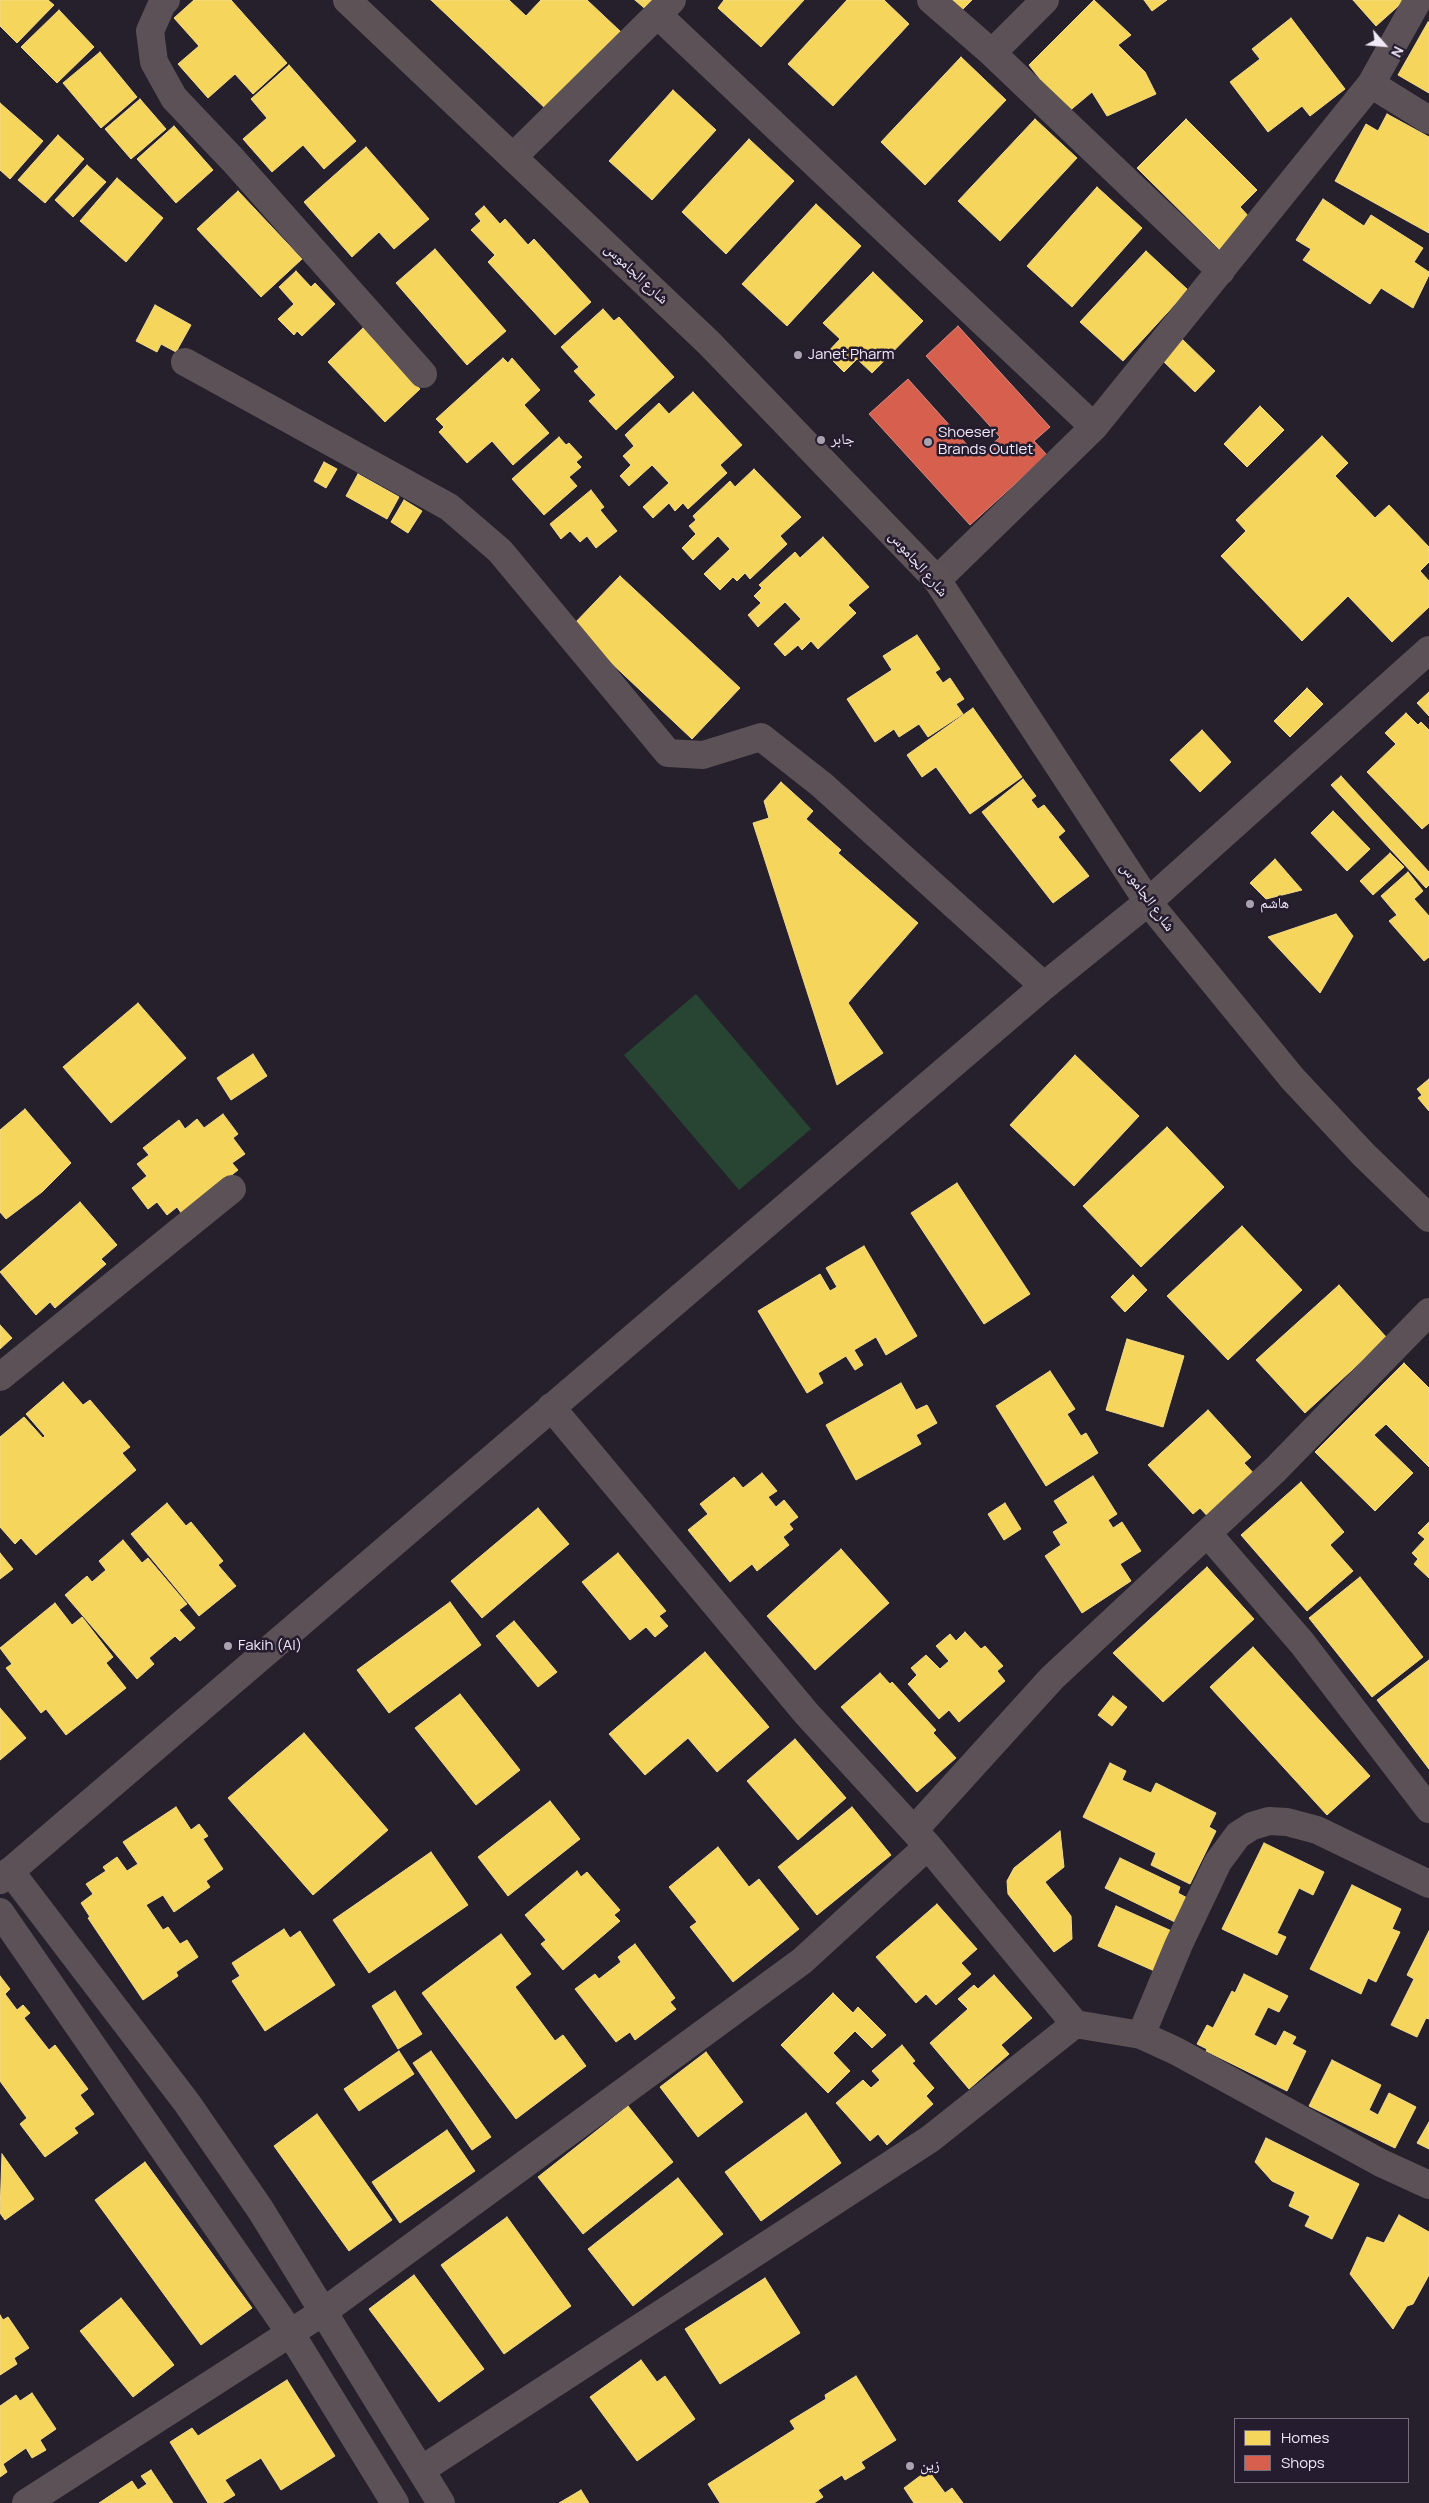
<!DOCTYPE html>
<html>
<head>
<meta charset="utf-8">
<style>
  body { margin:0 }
  #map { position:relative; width:1429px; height:2503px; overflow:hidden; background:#25202b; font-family:Manrope,sans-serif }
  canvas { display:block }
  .legend { position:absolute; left:1234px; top:2418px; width:175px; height:65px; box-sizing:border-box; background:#251c2f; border:1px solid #766e7f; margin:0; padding:6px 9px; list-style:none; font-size:15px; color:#f0eaf7 }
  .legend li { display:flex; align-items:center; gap:10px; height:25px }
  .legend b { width:25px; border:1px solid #766e7f }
  .north { position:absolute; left:1359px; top:20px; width:50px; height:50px; -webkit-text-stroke:4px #251c2f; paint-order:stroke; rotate:117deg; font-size:14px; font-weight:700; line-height:20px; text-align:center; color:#f0eaf7 }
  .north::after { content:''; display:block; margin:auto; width:18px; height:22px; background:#f0eaf7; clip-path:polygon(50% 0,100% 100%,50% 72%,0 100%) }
</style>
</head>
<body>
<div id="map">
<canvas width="1429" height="2503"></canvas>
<ul class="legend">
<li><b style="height:14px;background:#f6d55c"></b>Homes</li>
<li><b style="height:14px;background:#d6604d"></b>Shops</li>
</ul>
<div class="north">N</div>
</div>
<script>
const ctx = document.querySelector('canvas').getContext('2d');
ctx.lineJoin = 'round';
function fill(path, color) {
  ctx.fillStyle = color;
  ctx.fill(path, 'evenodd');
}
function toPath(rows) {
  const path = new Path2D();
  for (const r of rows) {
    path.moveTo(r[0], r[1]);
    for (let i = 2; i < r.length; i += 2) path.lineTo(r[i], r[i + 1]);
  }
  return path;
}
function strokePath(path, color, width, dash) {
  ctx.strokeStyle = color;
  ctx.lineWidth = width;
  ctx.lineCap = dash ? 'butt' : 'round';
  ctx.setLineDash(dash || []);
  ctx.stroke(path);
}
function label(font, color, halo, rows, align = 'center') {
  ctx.font = font + ' Manrope,"Noto Naskh Arabic",sans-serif';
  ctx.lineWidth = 5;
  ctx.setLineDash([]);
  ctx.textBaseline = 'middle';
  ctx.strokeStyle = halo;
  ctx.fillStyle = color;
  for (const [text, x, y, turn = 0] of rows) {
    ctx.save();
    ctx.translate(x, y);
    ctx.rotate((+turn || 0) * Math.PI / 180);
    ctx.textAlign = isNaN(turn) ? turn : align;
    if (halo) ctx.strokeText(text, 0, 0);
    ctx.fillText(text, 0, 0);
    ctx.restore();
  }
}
fill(toPath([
  [696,994,811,1129,739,1190,624,1055]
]), '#284533');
const homes = toPath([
  [0,0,48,0,54,5,17,43,0,26,0,0],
  [194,0,231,0,287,63,253,94,235,74,208,98,178,64,199,46,174,18,194,0],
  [431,0,509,0,526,16,541,0,587,0,621,32,547,110,431,0],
  [635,0,660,0,649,12,635,0],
  [724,0,804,0,761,47,718,8,724,0],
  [847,0,884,0,909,24,833,106,788,64,847,0],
  [945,0,972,0,958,14,945,0],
  [1094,0,1131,35,1118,45,1145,72,1156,94,1107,116,1092,92,1067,113,1029,65,1094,0],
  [1144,0,1167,0,1152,11,1144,0],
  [1353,0,1405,0,1376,26,1353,0],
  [59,10,94,47,57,83,21,47,59,10],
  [1291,18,1345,89,1310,116,1302,106,1268,132,1230,82,1260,59,1252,49,1291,18],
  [1428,22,1429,22,1429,93,1398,75,1428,22],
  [100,52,137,97,101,128,63,83,100,52],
  [961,57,1006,100,925,185,881,142,961,57],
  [289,65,356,141,324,169,303,145,272,172,243,139,267,118,251,99,289,65],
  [673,90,716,130,652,200,609,161,673,90],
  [140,99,166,129,131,159,105,129,140,99],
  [0,103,43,141,10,179,0,170,0,103],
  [1387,114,1429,137,1429,233,1335,181,1366,124,1378,131,1387,114],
  [1035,119,1077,158,1000,241,958,201,1035,119],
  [1186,119,1257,190,1240,207,1252,220,1221,251,1137,168,1186,119],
  [174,126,213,170,176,203,137,159,174,126],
  [58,135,84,159,45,203,18,180,58,135],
  [749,139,794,181,726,254,682,212,749,139],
  [366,147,429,219,394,249,379,232,352,257,304,202,366,147],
  [87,165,106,182,73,217,55,200,87,165],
  [117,178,163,218,126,262,80,221,117,178],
  [1097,187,1142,228,1072,307,1027,266,1097,187],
  [238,191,302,259,261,297,197,229,238,191],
  [1323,199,1364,226,1371,215,1423,248,1414,262,1429,272,1429,275,1413,308,1381,288,1370,304,1303,260,1311,249,1296,240,1323,199],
  [816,204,861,246,787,326,742,284,816,204],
  [484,206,500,224,505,219,528,245,534,239,591,302,555,335,488,262,495,255,471,230,481,221,475,214,484,206],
  [435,249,506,331,467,365,396,283,435,249],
  [1146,251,1188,290,1123,361,1080,322,1146,251],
  [296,271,311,287,315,283,335,304,302,336,297,331,294,335,278,319,294,304,279,287,296,271],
  [873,272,923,321,872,373,857,359,844,372,826,354,840,339,823,323,873,272],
  [155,305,191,325,176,352,161,344,157,352,136,341,155,305],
  [603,309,614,321,619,317,674,377,616,430,589,401,596,395,574,371,579,367,561,347,603,309],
  [363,328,420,389,385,422,328,362,363,328],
  [1182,339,1215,371,1195,392,1162,360,1182,339],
  [503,358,508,363,512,358,540,390,524,405,549,433,513,465,492,441,467,463,439,432,444,427,436,419,503,358],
  [693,392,742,445,720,465,727,473,688,509,683,503,675,511,669,503,653,518,643,507,669,483,652,465,629,486,620,476,631,465,623,456,634,446,625,435,659,403,669,414,693,392],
  [1260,406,1284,430,1247,467,1224,444,1260,406],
  [1322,436,1348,463,1335,476,1375,518,1389,505,1429,547,1429,562,1420,571,1429,581,1429,607,1392,642,1348,596,1302,641,1221,556,1246,531,1236,520,1322,436],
  [559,437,566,445,569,443,582,457,576,462,581,467,569,477,577,486,544,515,512,479,559,437],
  [324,462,337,469,326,488,314,481,324,462],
  [754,469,801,517,780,536,787,544,750,579,745,573,737,581,733,577,720,590,704,574,730,549,718,536,693,560,682,548,696,534,689,526,696,520,693,516,730,481,735,487,754,469],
  [358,474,399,497,387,519,346,496,358,474],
  [591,490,604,507,600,510,617,531,596,548,587,536,580,542,570,531,561,539,550,524,591,490],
  [404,500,422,511,408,533,391,522,404,500],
  [823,537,869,587,848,605,856,613,818,649,811,641,802,650,798,645,785,656,774,644,801,619,785,602,758,627,748,615,761,603,754,596,762,588,759,585,795,552,800,558,823,537],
  [620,576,740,688,692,739,572,626,620,576],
  [917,635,940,669,935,672,943,683,950,678,964,699,956,704,963,714,928,737,919,724,899,737,894,729,875,742,847,699,892,670,883,656,917,635],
  [1307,688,1323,704,1290,737,1274,721,1307,688],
  [1429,692,1429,716,1417,703,1429,692],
  [973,708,1022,777,970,814,936,767,922,777,907,755,973,708],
  [1406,713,1418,725,1421,722,1429,730,1429,823,1422,829,1367,772,1396,744,1385,733,1406,713],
  [1202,730,1231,762,1200,792,1170,760,1202,730],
  [1341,776,1429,872,1429,885,1426,888,1331,785,1341,776],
  [1023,779,1036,796,1031,800,1038,809,1044,805,1065,831,1058,837,1089,876,1053,903,982,812,1023,779],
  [781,782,813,811,806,819,841,850,838,853,918,923,848,1003,883,1053,837,1085,753,823,769,818,764,801,781,782],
  [1333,811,1370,849,1347,871,1311,833,1333,811],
  [1390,853,1404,867,1373,895,1360,881,1390,853],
  [1275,859,1302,890,1266,899,1250,883,1275,859],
  [1408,872,1423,891,1414,899,1429,916,1429,957,1424,961,1389,921,1397,915,1381,896,1408,872],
  [1336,914,1353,936,1320,993,1268,937,1336,914],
  [138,1003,186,1058,111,1123,63,1067,138,1003],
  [253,1054,267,1076,231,1100,217,1078,253,1054],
  [1075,1055,1139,1116,1074,1186,1010,1125,1075,1055],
  [1429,1079,1429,1111,1418,1098,1422,1095,1417,1089,1429,1079],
  [25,1109,71,1163,42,1192,6,1219,0,1212,0,1130,25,1109],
  [223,1114,238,1134,233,1138,245,1154,232,1163,238,1170,182,1214,177,1207,167,1215,157,1202,148,1209,132,1188,147,1176,137,1164,149,1155,143,1148,179,1120,185,1129,197,1119,204,1128,223,1114],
  [1167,1127,1224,1187,1141,1267,1083,1206,1167,1127],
  [957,1183,1030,1294,984,1324,911,1213,957,1183],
  [80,1202,117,1245,101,1259,106,1264,55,1308,50,1302,36,1315,0,1272,80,1202],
  [1242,1226,1302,1290,1228,1360,1167,1296,1242,1226],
  [864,1246,917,1336,886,1355,876,1337,854,1350,863,1365,855,1370,846,1356,818,1373,823,1383,807,1393,758,1311,820,1274,830,1291,837,1287,826,1268,864,1246],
  [1133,1275,1147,1290,1125,1312,1111,1297,1133,1275],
  [1339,1285,1387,1338,1305,1413,1256,1360,1339,1285],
  [0,1325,12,1338,0,1349,0,1325],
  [1127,1339,1184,1356,1163,1427,1106,1410,1127,1339],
  [1404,1363,1429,1388,1429,1467,1386,1424,1374,1435,1413,1473,1375,1511,1315,1452,1404,1363],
  [1050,1371,1075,1409,1067,1414,1081,1436,1086,1433,1098,1453,1046,1486,996,1406,1050,1371],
  [63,1382,83,1405,90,1400,130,1447,122,1453,136,1470,36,1555,21,1538,15,1544,0,1527,0,1437,24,1417,43,1438,45,1436,26,1414,63,1382],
  [901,1383,916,1410,927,1405,937,1423,916,1435,921,1444,856,1480,826,1425,901,1383],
  [1208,1410,1251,1457,1244,1463,1258,1478,1212,1521,1200,1508,1193,1514,1148,1465,1208,1410],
  [762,1473,777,1491,768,1497,776,1507,784,1500,798,1517,789,1524,793,1529,783,1537,789,1545,757,1571,752,1564,730,1582,688,1530,708,1514,700,1504,734,1477,743,1488,762,1473],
  [1093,1476,1117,1514,1108,1520,1113,1528,1122,1522,1141,1551,1120,1564,1131,1581,1082,1613,1045,1556,1061,1545,1053,1532,1068,1523,1054,1501,1093,1476],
  [1301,1482,1344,1532,1330,1545,1353,1571,1307,1611,1241,1535,1301,1482],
  [167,1503,186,1526,191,1522,223,1561,218,1565,236,1586,199,1616,131,1534,167,1503],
  [1005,1503,1021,1529,1004,1540,988,1514,1005,1503],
  [538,1508,569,1544,482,1618,451,1581,538,1508],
  [1429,1522,1429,1578,1414,1564,1418,1559,1412,1553,1425,1539,1418,1533,1429,1522],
  [123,1540,142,1563,148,1558,187,1604,179,1610,195,1628,180,1641,175,1636,149,1658,154,1664,137,1679,65,1595,87,1576,92,1582,106,1570,99,1561,123,1540],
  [841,1549,889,1603,815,1670,767,1616,841,1549],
  [0,1553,13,1569,0,1579,0,1553],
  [618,1553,666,1611,659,1616,668,1626,655,1637,646,1627,630,1640,582,1582,618,1553],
  [1207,1567,1254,1619,1163,1702,1113,1653,1207,1567],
  [1360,1577,1423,1657,1372,1697,1309,1618,1360,1577],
  [450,1602,481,1645,389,1713,357,1670,450,1602],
  [55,1603,72,1625,82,1617,113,1657,106,1663,126,1688,66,1735,46,1709,41,1713,6,1668,12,1664,0,1648,55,1603],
  [514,1621,557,1672,538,1687,496,1636,514,1621],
  [965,1632,981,1649,985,1646,1003,1666,997,1671,1005,1681,959,1722,949,1710,939,1719,908,1684,917,1675,911,1668,926,1655,940,1669,949,1661,936,1646,950,1634,956,1641,965,1632],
  [1253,1647,1370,1776,1327,1815,1210,1687,1253,1647],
  [705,1652,769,1727,717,1772,688,1738,645,1775,609,1734,705,1652],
  [1429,1660,1429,1769,1377,1700,1429,1660],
  [880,1673,890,1684,892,1682,936,1730,933,1733,956,1758,917,1792,841,1707,880,1673],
  [460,1694,520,1770,476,1805,415,1728,460,1694],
  [1113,1696,1127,1707,1112,1726,1098,1715,1113,1696],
  [0,1708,26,1738,0,1760,0,1708],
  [304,1733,388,1830,313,1895,228,1798,304,1733],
  [795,1739,846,1798,798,1840,747,1781,795,1739],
  [1110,1763,1126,1771,1122,1780,1151,1793,1156,1783,1216,1813,1209,1827,1216,1831,1190,1884,1151,1865,1156,1853,1083,1817,1110,1763],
  [550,1801,580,1839,508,1896,478,1857,550,1801],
  [176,1807,191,1830,199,1824,208,1836,203,1839,223,1869,206,1881,210,1887,174,1912,163,1895,146,1905,163,1930,168,1927,180,1944,187,1940,198,1957,176,1972,178,1976,143,2000,88,1918,90,1917,81,1903,93,1894,86,1884,106,1871,103,1867,117,1857,127,1871,138,1864,123,1842,176,1807],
  [852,1807,891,1855,817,1915,778,1867,852,1807],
  [1060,1831,1064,1867,1045,1882,1071,1916,1072,1939,1054,1952,1008,1894,1007,1881,1014,1868,1060,1831],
  [1264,1843,1324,1872,1313,1895,1299,1888,1277,1933,1286,1937,1277,1955,1222,1929,1264,1843],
  [718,1847,749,1887,759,1879,799,1929,733,1982,690,1927,697,1922,669,1887,718,1847],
  [431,1852,468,1905,369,1973,333,1920,431,1852],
  [1120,1858,1180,1887,1178,1893,1189,1899,1177,1923,1105,1888,1120,1858],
  [577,1871,581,1877,587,1872,620,1910,614,1915,620,1921,563,1970,541,1944,546,1940,525,1915,577,1871],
  [1352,1885,1401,1909,1392,1929,1400,1932,1376,1982,1368,1978,1361,1994,1310,1969,1352,1885],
  [937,1904,977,1949,961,1963,971,1974,936,2005,926,1994,916,2003,876,1957,937,1904],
  [1116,1906,1176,1933,1159,1973,1098,1946,1116,1906],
  [284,1929,290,1938,300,1931,335,1985,265,2031,232,1981,240,1976,232,1963,284,1929],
  [1429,1931,1429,2019,1426,2018,1417,2037,1391,2025,1414,1979,1407,1975,1429,1931],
  [501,1934,531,1974,515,1987,555,2041,563,2035,586,2066,516,2119,422,1993,501,1934],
  [635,1944,675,1998,670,2002,676,2009,635,2040,630,2032,616,2042,575,1989,595,1974,599,1979,621,1962,618,1957,635,1944],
  [1244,1974,1288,1996,1279,2012,1268,2007,1254,2035,1276,2046,1284,2031,1296,2037,1292,2044,1306,2051,1287,2091,1206,2051,1207,2049,1197,2044,1207,2025,1213,2028,1232,1991,1235,1993,1244,1974],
  [994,1975,1032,2018,1001,2045,1009,2054,969,2089,930,2043,968,2009,958,1999,974,1985,978,1989,994,1975],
  [0,1976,10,1989,5,1994,17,2010,23,2005,30,2013,24,2018,49,2050,55,2045,88,2089,80,2095,94,2114,74,2128,78,2133,45,2157,20,2124,27,2118,0,2081,0,1976],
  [395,1991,422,2034,398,2049,372,2006,395,1991],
  [833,1993,853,2013,858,2007,886,2035,872,2048,855,2031,833,2053,850,2071,828,2093,781,2045,833,1993],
  [902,2045,915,2061,912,2063,934,2088,926,2096,933,2104,887,2145,878,2134,870,2141,836,2103,863,2080,871,2088,880,2080,872,2071,902,2045],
  [399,2051,414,2074,359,2111,344,2089,399,2051],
  [431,2051,491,2137,472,2150,413,2063,431,2051],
  [706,2052,743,2102,698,2137,660,2087,706,2052],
  [1332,2060,1381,2085,1369,2110,1378,2115,1389,2093,1416,2107,1395,2148,1309,2106,1332,2060],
  [628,2106,673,2162,583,2234,538,2177,628,2106],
  [806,2113,841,2163,761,2221,725,2172,806,2113],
  [317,2114,392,2220,349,2251,274,2146,317,2114],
  [1429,2122,1429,2149,1417,2143,1429,2122],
  [447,2130,475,2171,400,2223,372,2182,447,2130],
  [1266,2138,1359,2184,1332,2239,1305,2226,1310,2216,1289,2206,1295,2192,1272,2181,1255,2162,1266,2138],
  [2,2154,34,2199,5,2220,0,2213,2,2154],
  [145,2162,252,2308,201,2345,95,2200,145,2162],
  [678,2178,723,2234,633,2306,588,2249,678,2178],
  [1399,2215,1429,2232,1429,2275,1413,2304,1407,2306,1393,2329,1350,2274,1367,2237,1384,2243,1399,2215],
  [507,2217,571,2306,504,2354,441,2265,507,2217],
  [414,2275,484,2369,439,2402,369,2309,414,2275],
  [765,2278,800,2333,720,2384,685,2329,765,2278],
  [121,2298,174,2365,133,2397,80,2331,121,2298],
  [0,2315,3,2320,8,2317,29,2348,14,2358,17,2364,0,2375,0,2315],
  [641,2360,657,2382,665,2376,695,2419,637,2461,590,2397,641,2360],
  [856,2376,896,2440,861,2462,865,2468,845,2480,842,2475,818,2490,823,2497,814,2503,720,2503,708,2484,795,2429,790,2421,826,2399,825,2395,856,2376],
  [287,2380,335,2456,281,2490,261,2458,225,2480,235,2495,222,2503,208,2503,170,2442,192,2428,198,2436,287,2380],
  [32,2393,56,2429,40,2440,46,2450,32,2458,26,2448,3,2464,7,2472,0,2477,0,2406,16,2395,20,2401,32,2393],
  [151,2470,173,2503,99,2503,132,2481,138,2490,147,2484,141,2476,151,2470],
  [928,2470,945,2493,952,2488,963,2503,914,2503,904,2488,928,2470],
  [581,2490,589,2503,559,2503,581,2490]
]);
fill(homes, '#f6d55c');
strokePath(homes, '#f4db8a', 1);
const shops = toPath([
  [958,326,1050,427,1034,441,1047,455,970,525,869,414,908,379,978,457,1000,437,926,356,958,326]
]);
fill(shops, '#d6604d');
strokePath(shops, '#de8980', 1);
strokePath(toPath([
  [166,0,162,4,150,31,154,62,174,98,233,160,423,374],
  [931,0,992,53,1221,271],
  [658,15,1094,427],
  [992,53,1045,0],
  [1371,84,1429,120],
  [513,157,672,0],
  [185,362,449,507,500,551,668,753,703,755,761,737,822,785,1044,986],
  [937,580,1094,427,1371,84,1418,0],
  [0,1377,232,1189],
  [551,1407,806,1713,928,1846,1075,2024,1141,2035,1176,2051,1381,2163,1429,2185],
  [1208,1534,1302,1643,1429,1809],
  [914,1830,1052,1678,1275,1470,1429,1312],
  [10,1871,187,2103,260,2209,441,2503],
  [0,1880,1044,986,1148,902,1429,650],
  [0,1912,291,2334,395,2503],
  [1141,2035,1179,1944,1218,1862,1238,1835,1252,1826,1269,1821,1287,1822,1317,1830,1429,1884],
  [421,2470,930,2139,1075,2024],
  [26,2503,323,2312,802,1961,928,1846]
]), '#5b5156', 28);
strokePath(toPath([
  [347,0,709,343,937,580,1148,902,1292,1078,1363,1154,1429,1218]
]), '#5d5256', 28);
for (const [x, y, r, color] of [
  [798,355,5,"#a9a3b0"],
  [821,440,5,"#a9a3b0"],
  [928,442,5,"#a9a3b0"],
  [1250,904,5,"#a9a3b0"],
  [228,1646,5,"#a9a3b0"],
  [910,2466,5,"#a9a3b0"]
]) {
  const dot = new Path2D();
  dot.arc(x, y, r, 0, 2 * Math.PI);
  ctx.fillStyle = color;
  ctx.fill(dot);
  strokePath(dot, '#251c2f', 2);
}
label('15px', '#f0eaf7', '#251c2f', [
  ["شارع الجاموس",636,274,43],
  ["شارع الجاموس",918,564,49],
  ["شارع الجاموس",1147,897,54]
]);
label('15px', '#f0eaf7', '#251c2f', [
  ["Janet Pharm",808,355],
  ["Shoeser",938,433],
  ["Brands Outlet",938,450],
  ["جابر",831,440],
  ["هاشم",1260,904],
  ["Fakih (Al)",238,1646],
  ["زين",920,2466]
], 'left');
</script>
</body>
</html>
